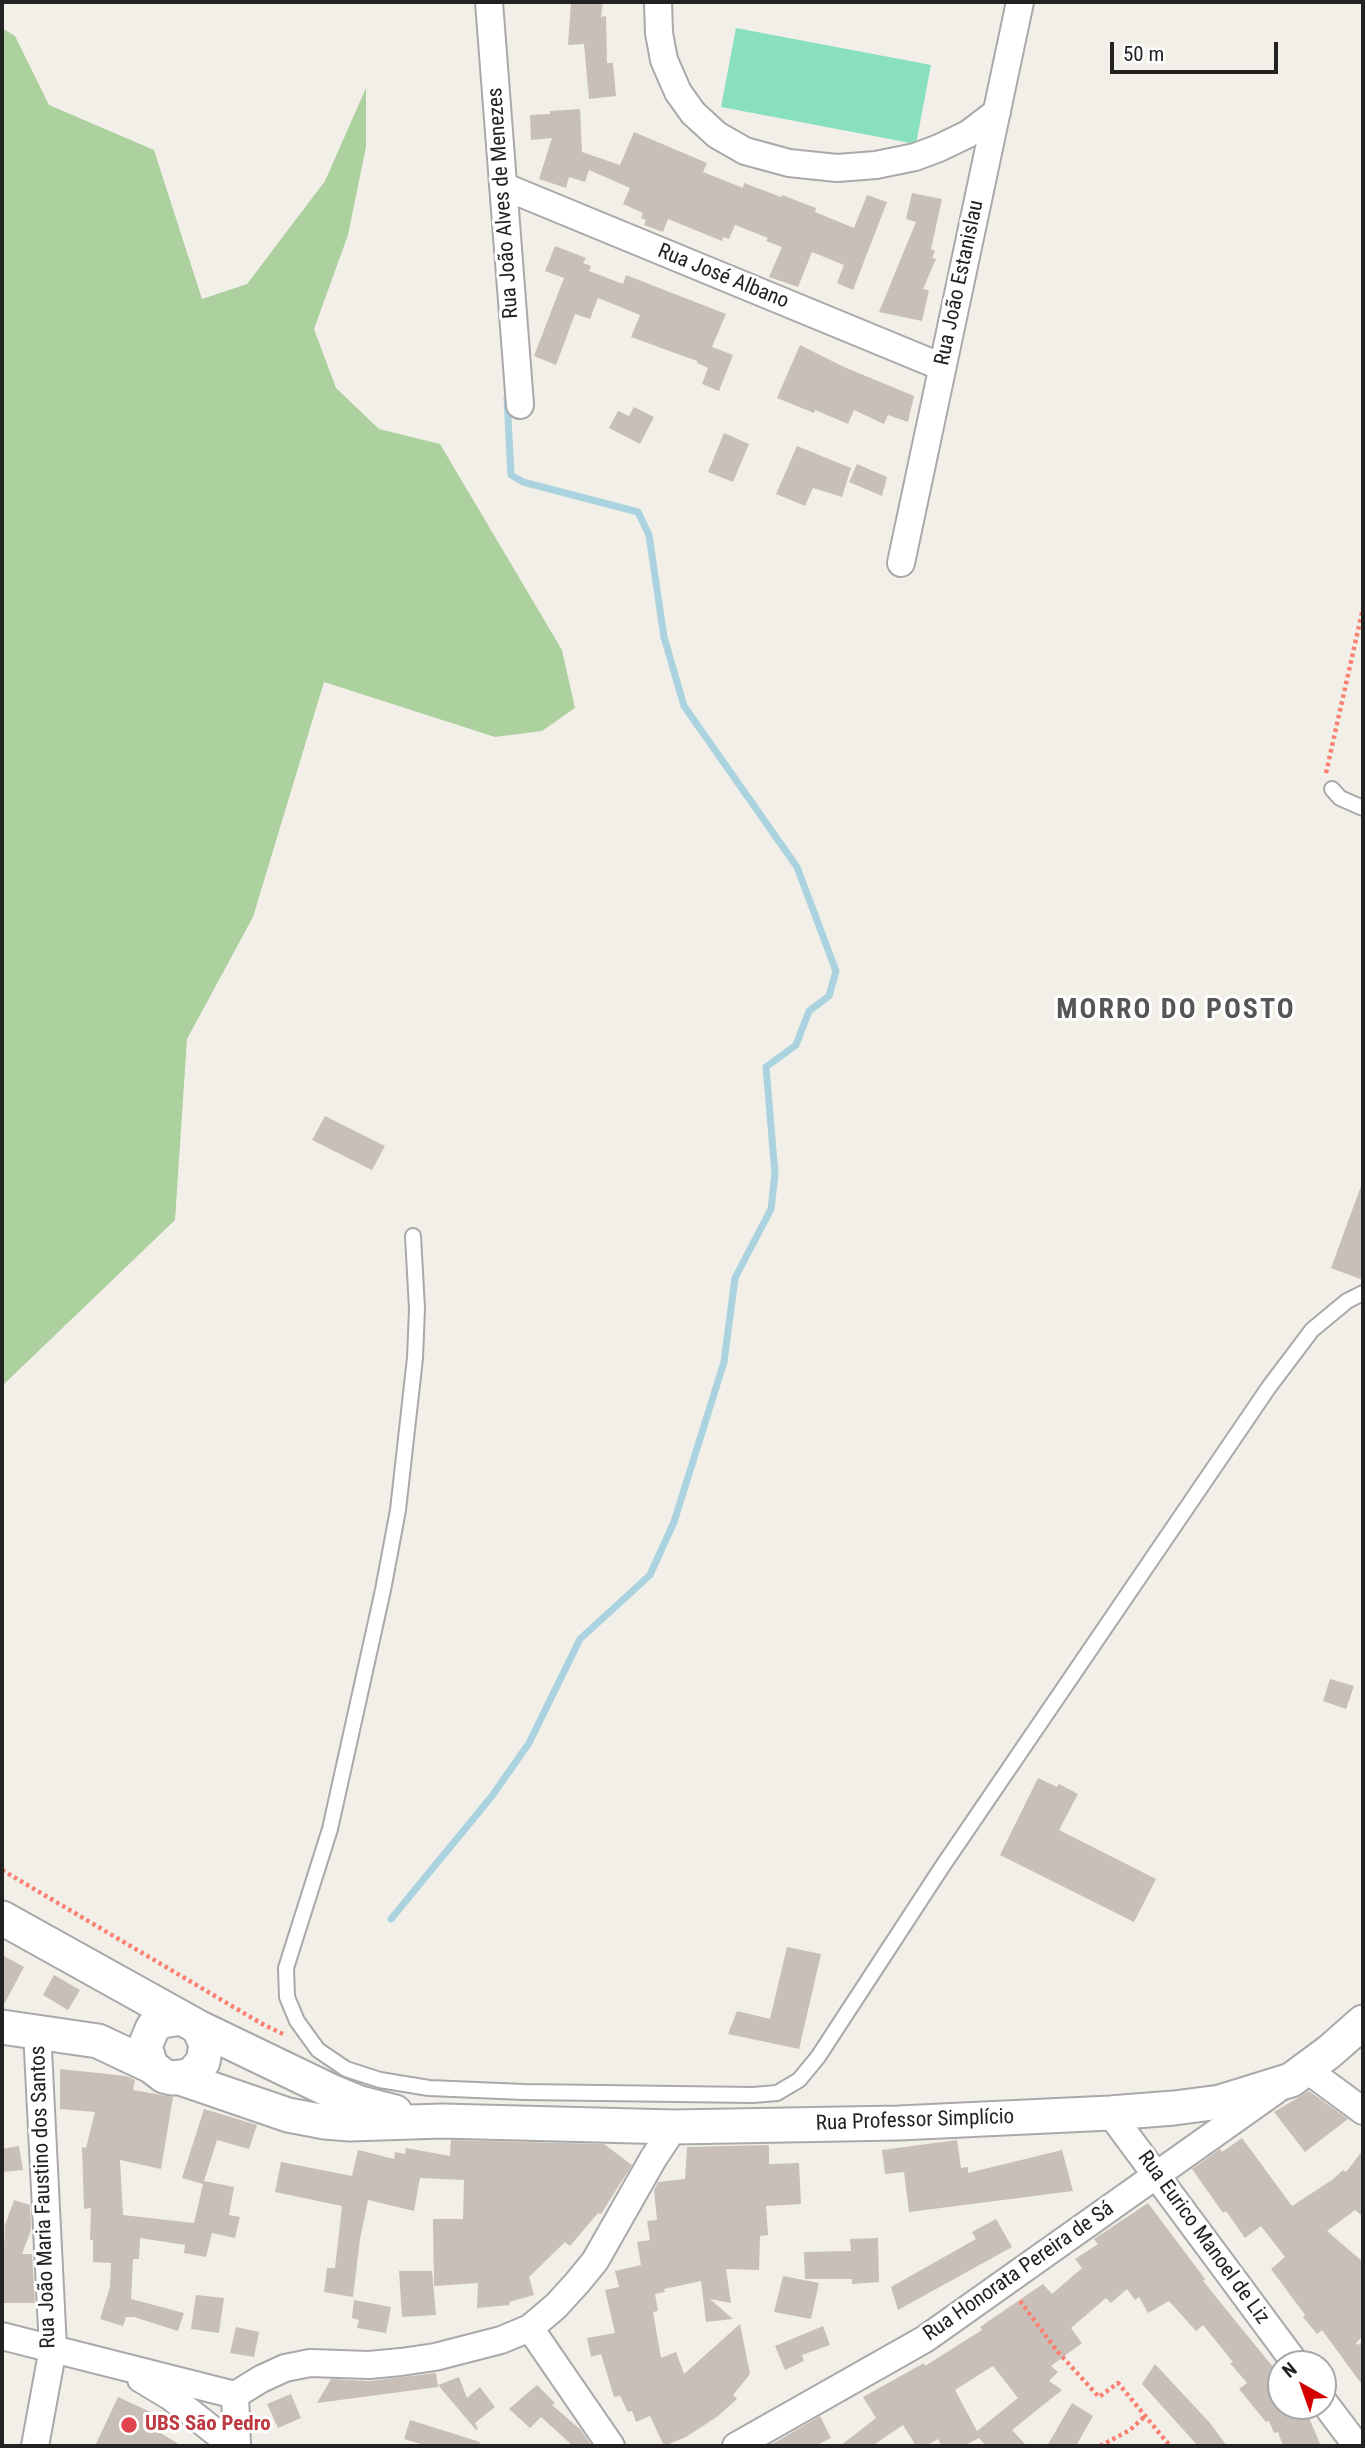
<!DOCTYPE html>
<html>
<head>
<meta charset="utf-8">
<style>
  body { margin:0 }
  #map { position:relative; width:1365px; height:2448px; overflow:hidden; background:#f2efe9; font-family:"Roboto Condensed",sans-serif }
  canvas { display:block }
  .frame { position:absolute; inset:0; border:4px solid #222; pointer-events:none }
  .north { position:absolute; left:1267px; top:2350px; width:70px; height:70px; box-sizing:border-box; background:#fff; border:2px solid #a7a7a7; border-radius:50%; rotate:320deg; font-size:19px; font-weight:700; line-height:28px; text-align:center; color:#222 }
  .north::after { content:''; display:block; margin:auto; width:24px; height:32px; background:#d40000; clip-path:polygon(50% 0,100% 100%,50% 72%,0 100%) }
  .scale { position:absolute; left:1110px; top:42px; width:168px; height:32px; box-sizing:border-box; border:4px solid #222; border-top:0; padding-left:9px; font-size:21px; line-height:24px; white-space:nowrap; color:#222; -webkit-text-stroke:5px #fff; paint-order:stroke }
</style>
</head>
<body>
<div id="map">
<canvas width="1365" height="2448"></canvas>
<div class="frame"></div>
<div class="north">N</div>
<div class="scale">50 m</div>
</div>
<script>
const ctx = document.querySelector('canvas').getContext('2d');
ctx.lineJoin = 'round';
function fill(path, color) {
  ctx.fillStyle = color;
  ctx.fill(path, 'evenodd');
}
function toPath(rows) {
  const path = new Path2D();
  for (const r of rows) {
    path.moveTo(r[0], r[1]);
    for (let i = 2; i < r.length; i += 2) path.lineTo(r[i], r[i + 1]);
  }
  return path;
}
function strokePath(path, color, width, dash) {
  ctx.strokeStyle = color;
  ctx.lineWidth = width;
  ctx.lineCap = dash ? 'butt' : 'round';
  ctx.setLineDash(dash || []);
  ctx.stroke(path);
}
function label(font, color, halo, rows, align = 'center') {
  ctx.font = font + ' "Roboto Condensed",sans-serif';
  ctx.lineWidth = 6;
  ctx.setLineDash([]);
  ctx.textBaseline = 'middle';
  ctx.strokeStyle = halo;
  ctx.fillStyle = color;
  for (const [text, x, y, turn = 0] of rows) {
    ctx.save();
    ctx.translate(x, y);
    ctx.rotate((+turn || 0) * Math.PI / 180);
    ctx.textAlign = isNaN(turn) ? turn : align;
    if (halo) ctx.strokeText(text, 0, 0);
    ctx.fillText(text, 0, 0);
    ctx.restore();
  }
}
fill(toPath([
  [2,28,15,36,49,105,154,150,202,299,247,284,325,181,366,88,366,147,348,235,314,329,336,388,379,429,440,444,562,650,575,708,542,731,495,737,324,682,253,917,187,1039,175,1220,2,1386]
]), '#add19e');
fill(toPath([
  [736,28,931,65,916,144,721,107]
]), '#88e0be');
strokePath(toPath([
  [391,1919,492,1796,529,1743,580,1639,650,1575,674,1522,724,1362,735,1278,771,1209,775,1174,766,1067,796,1045,809,1011,829,996,836,971,797,867,684,706,664,637,649,535,638,512,523,482,511,475,507,397]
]), '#aad3df', 7);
fill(toPath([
  [571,2,603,2,601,17,606,16,607,63,613,63,616,96,589,99,584,44,568,45],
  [580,109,582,152,620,165,634,132,707,163,703,172,743,188,744,183,781,197,782,195,816,208,815,212,854,228,867,195,887,202,853,290,837,283,844,265,812,252,798,287,769,277,782,247,766,241,768,238,735,225,729,239,723,237,722,241,668,219,663,232,644,225,646,220,641,218,643,213,623,204,630,188,589,170,585,182,569,177,566,188,539,179,552,138,531,140,530,115,550,114,550,111],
  [912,193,942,199,931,249,935,251,932,258,936,259,923,289,929,290,922,321,879,312,916,222,906,219],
  [555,246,586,258,583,263,591,266,589,271,623,284,626,275,726,314,712,347,733,355,719,391,702,384,708,368,697,363,697,361,631,337,640,315,598,298,590,319,575,314,556,365,534,356,564,278,545,271],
  [800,345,844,367,914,396,908,422,888,415,884,424,854,410,848,424,815,410,814,413,777,398],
  [634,407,654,417,640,444,609,428,618,411,629,416],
  [724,433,749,444,733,482,708,472],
  [797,446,851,468,842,497,813,488,805,506,776,494],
  [857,464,887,477,882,496,849,482],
  [325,1116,385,1146,372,1170,312,1140],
  [1361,1186,1363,1187,1363,1280,1331,1268],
  [1330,1679,1354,1686,1346,1709,1323,1701],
  [1038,1778,1057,1787,1059,1784,1078,1794,1059,1830,1156,1879,1134,1922,1000,1855],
  [787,1947,821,1954,799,2049,728,2034,737,2011,770,2019],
  [2,1955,24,1967,2,2008],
  [54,1975,80,1990,68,2010,43,1995],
  [60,2069,126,2076,135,2080,133,2090,173,2097,161,2169,120,2160,123,2215,194,2223,203,2184,182,2178,204,2109,257,2125,249,2149,217,2140,204,2181,234,2187,229,2215,240,2217,235,2238,212,2233,206,2257,184,2253,185,2245,140,2238,139,2259,133,2259,131,2299,184,2313,178,2331,134,2317,126,2317,123,2326,100,2319,110,2287,111,2263,93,2262,93,2240,90,2240,91,2208,84,2209,82,2147,86,2148,95,2112,60,2109],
  [1309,2091,1348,2119,1305,2152,1274,2112],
  [1242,2138,1292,2206,1332,2180,1343,2170,1346,2172,1363,2150,1363,2217,1355,2210,1327,2231,1363,2262,1363,2336,1356,2343,1358,2345,1363,2341,1363,2386,1322,2330,1317,2334,1303,2317,1305,2315,1271,2269,1285,2257,1261,2226,1245,2238,1226,2211,1223,2213,1192,2169,1220,2149,1222,2152],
  [451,2140,604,2144,632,2165,601,2214,598,2213,570,2246,565,2242,529,2277,534,2295,509,2302,510,2305,477,2308,478,2283,434,2286,433,2219,463,2219,464,2180,420,2178,414,2211,368,2200,360,2239,353,2297,324,2292,327,2268,335,2268,342,2206,275,2192,281,2162,352,2176,358,2150,394,2159,395,2152,405,2154,406,2148,450,2156],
  [957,2140,961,2168,968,2167,968,2173,1062,2150,1073,2191,909,2212,904,2172,885,2174,882,2150],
  [769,2145,769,2164,799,2163,801,2204,766,2206,768,2235,760,2236,759,2270,726,2269,731,2303,710,2299,733,2319,706,2322,701,2281,664,2289,665,2292,655,2294,658,2311,653,2312,661,2358,676,2352,684,2374,740,2324,750,2374,733,2395,737,2399,718,2416,686,2437,664,2446,650,2416,636,2422,632,2411,628,2412,620,2396,614,2397,601,2354,591,2357,587,2338,615,2333,605,2290,619,2287,615,2271,641,2265,637,2242,650,2240,647,2221,657,2220,654,2190,658,2182,685,2179,687,2147],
  [19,2146,23,2170,2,2172,2,2149],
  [14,2200,30,2205,31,2230,22,2254,32,2254,35,2303,2,2303,5,2225],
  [1148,2203,1205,2279,1203,2281,1273,2367,1277,2364,1281,2370,1281,2406,1304,2406,1321,2446,1283,2446,1278,2432,1274,2433,1269,2421,1266,2422,1239,2389,1247,2383,1230,2363,1233,2362,1203,2325,1196,2331,1169,2301,1148,2313,1139,2297,1135,2300,1127,2289,1111,2303,1106,2298,1071,2328,1082,2343,1051,2366,1058,2372,1049,2381,1062,2390,1012,2430,1027,2446,986,2446,979,2438,963,2446,942,2446,938,2439,926,2446,916,2446,903,2425,872,2446,840,2446,876,2418,863,2397,924,2363,925,2366,982,2330,980,2327,1043,2284,1052,2294,1082,2268,1075,2259,1098,2244,1094,2239],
  [993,2366,1018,2398,977,2431,955,2390],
  [996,2219,1012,2247,898,2310,891,2287,976,2239,972,2232],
  [878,2238,879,2282,852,2284,852,2279,805,2279,804,2252,851,2251,850,2239],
  [399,2271,432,2271,436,2315,402,2317],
  [783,2276,819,2283,811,2319,774,2312],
  [196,2295,224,2298,219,2333,191,2329],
  [354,2300,391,2307,386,2333,357,2328,359,2320,352,2318],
  [823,2326,830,2345,802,2355,804,2361,785,2370,775,2346],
  [236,2327,259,2332,254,2357,230,2353],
  [1155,2364,1210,2423,1227,2446,1198,2446,1142,2384],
  [436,2373,438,2387,317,2403,331,2379,370,2381],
  [459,2377,467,2398,480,2387,495,2407,475,2423,478,2429,476,2430,438,2385],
  [537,2385,555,2403,552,2405,581,2430,592,2446,573,2446,541,2417,530,2428,509,2409],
  [291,2394,301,2418,278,2428,267,2404],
  [118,2397,155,2414,149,2426,182,2446,95,2446],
  [1072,2403,1093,2416,1076,2446,1047,2446],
  [820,2416,831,2438,815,2446,769,2446],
  [410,2420,480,2442,479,2446,427,2446,404,2439]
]), '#c7bfb8');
const service = toPath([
  [1332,789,1340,798,1363,808],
  [413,1236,417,1309,415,1358,398,1510,383,1590,330,1829,286,1968,287,1997,297,2021,318,2050,346,2069,380,2080,429,2088,524,2092,753,2095,777,2093,799,2080,818,2057,942,1867,1269,1387,1312,1330,1347,1301,1363,1293]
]);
const minor = toPath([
  [489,2,520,405],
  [658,2,659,33,664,60,678,92,693,113,717,135,745,151,789,163,837,168,876,165,915,157,939,148,968,134,997,112],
  [503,186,942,367],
  [901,563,1020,2],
  [1306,2069,1363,2111],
  [1110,2113,1296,2364],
  [530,2328,611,2446],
  [2,2336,235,2395,261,2379,285,2368,310,2363,369,2365,401,2362,435,2357,501,2340,530,2328,556,2306,577,2283,595,2261,653,2159,674,2127],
  [141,2379,171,2397,233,2446],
  [235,2395,237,2446],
  [1323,2401,1357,2446],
  [35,2446,53,2348,37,2030],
  [736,2446,925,2339,1275,2091]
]);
const tertiary = toPath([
  [2,1918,198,2027,206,2044,203,2062,190,2076,172,2078,164,2076,151,2066,145,2046,153,2027,162,2021,182,2018],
  [2,2027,98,2041,151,2066],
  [198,2027,333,2092,360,2103,395,2112],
  [180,2078,288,2115,325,2122,350,2124,442,2121,674,2127,899,2123,1110,2113,1174,2108,1220,2102,1291,2080,1329,2052,1363,2022]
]);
strokePath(service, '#a9a9a9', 18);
strokePath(minor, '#a9a9a9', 30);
strokePath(tertiary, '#a9a9a9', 37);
strokePath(toPath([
  [1326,773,1363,608],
  [2,1870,264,2025,285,2035],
  [1020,2301,1057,2351,1099,2397,1118,2383,1170,2446],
  [1100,2446,1130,2430,1145,2416]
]), '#fa8072', 4.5, [3.5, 3.5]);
strokePath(service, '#fff', 14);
strokePath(minor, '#fff', 26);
strokePath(tertiary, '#fff', 33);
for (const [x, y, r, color] of [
  [129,2425,9,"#e0444e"]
]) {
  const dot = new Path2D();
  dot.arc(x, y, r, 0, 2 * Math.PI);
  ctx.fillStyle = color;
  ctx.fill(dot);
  strokePath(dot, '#fff', 2.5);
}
label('21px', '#222', '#fff', [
  ["Rua João Alves de Menezes",504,203,-94],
  ["Rua José Albano",723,277,22],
  ["Rua João Estanislau",960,283,-78],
  ["Rua Professor Simplício",915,2121,-2],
  ["Rua João Maria Faustino dos Santos",44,2197,-92],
  ["Rua Eurico Manoel de Liz",1203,2238,54],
  ["Rua Honorata Pereira de Sá",1019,2272,-35]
]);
label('bold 21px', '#be3a42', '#fff', [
  ["UBS São Pedro",145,2425]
], 'left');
ctx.letterSpacing = '2px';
label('bold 28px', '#555', '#fff', [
  ["MORRO DO POSTO",1176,1011]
]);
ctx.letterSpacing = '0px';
</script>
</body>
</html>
